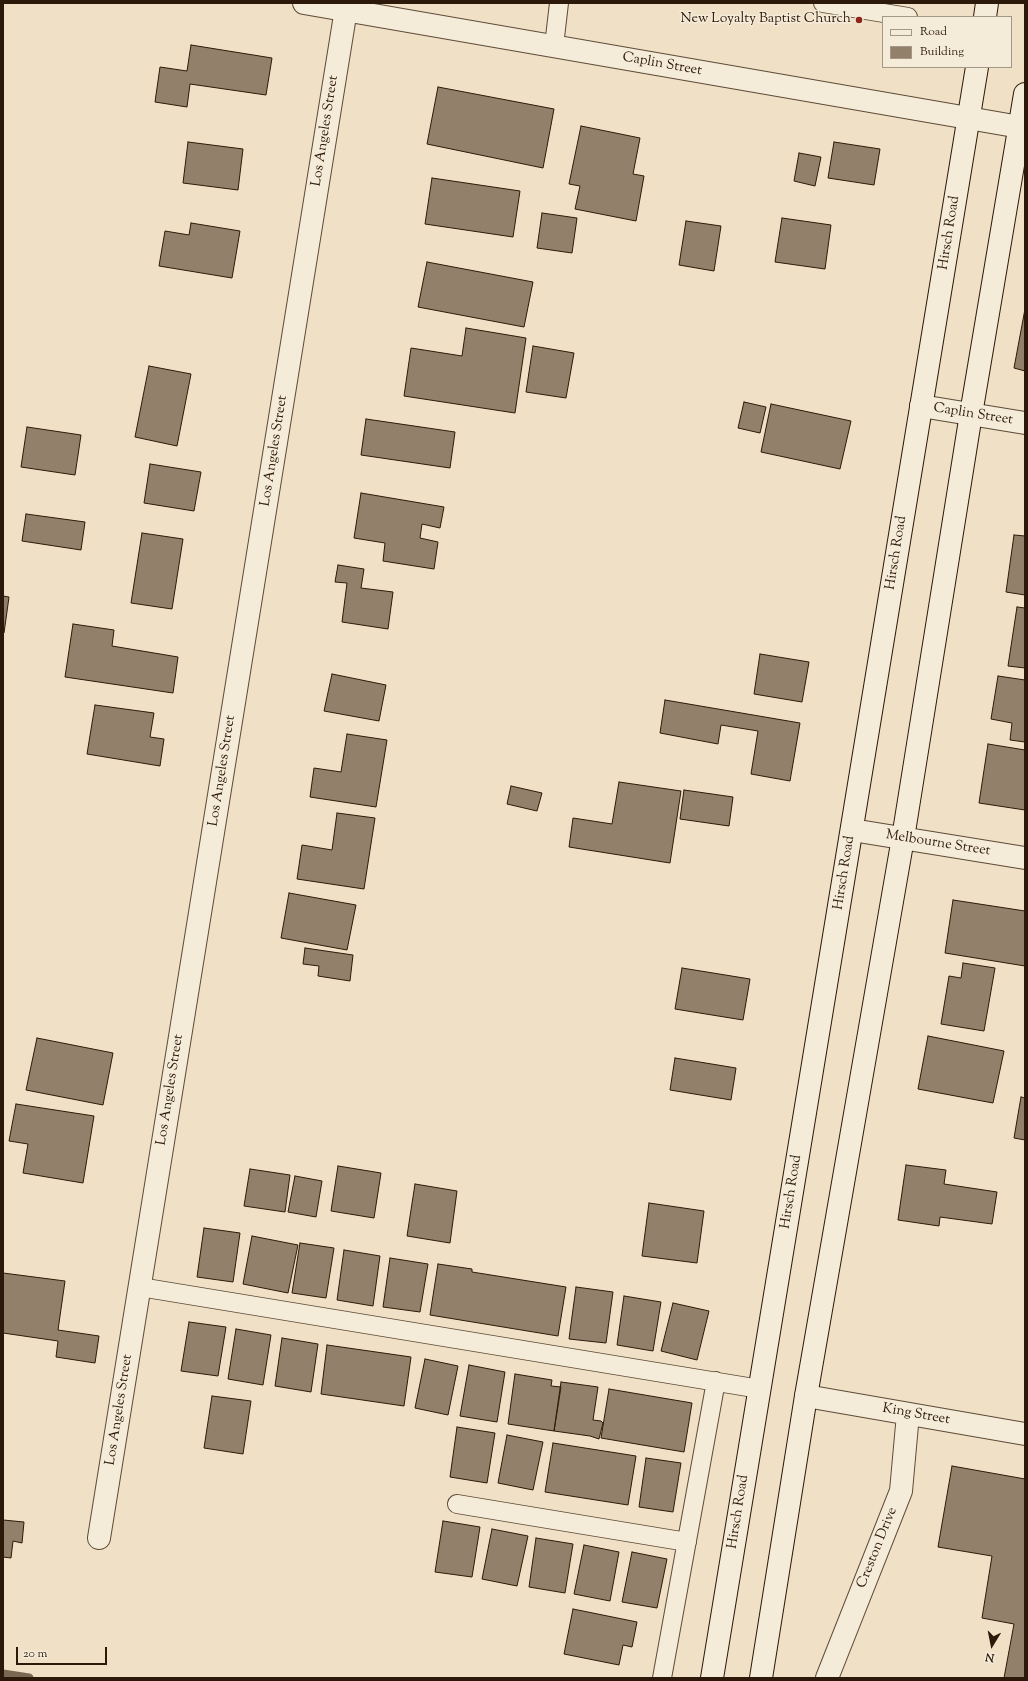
<!DOCTYPE html>
<html>
<head>
<meta charset="utf-8">
<style>
  body { margin:0 }
  #map { position:relative; width:1028px; height:1681px; overflow:hidden; background:#f0e0c5; font-family:"Sorts Mill Goudy",serif }
  canvas { display:block }
  .frame { position:absolute; inset:0; border:4px solid #2d1909; pointer-events:none }
  .legend { position:absolute; left:882px; top:16px; width:130px; height:52px; box-sizing:border-box; background:#f5ebd9; border:1px solid #a59786; margin:0; padding:5px 7px; list-style:none; font-size:12px; color:#2d1909 }
  .legend li { display:flex; align-items:center; gap:8px; height:20px }
  .legend b { width:20px; border:1px solid #a59786 }
  .north { position:absolute; left:972px; top:1625px; width:40px; height:40px; -webkit-text-stroke:3px #f5ebd9; paint-order:stroke; rotate:190deg; font-size:11px; font-weight:700; line-height:16px; text-align:center; color:#2d1909 }
  .north::after { content:''; display:block; margin:auto; width:14px; height:18px; background:#2d1909; clip-path:polygon(50% 0,100% 100%,50% 72%,0 100%) }
  .scale { position:absolute; left:16px; top:1647px; width:91px; height:18px; box-sizing:border-box; border:2px solid #2d1909; border-top:0; padding-left:5px; font-size:12px; line-height:14px; white-space:nowrap; color:#2d1909; -webkit-text-stroke:3px #f5ebd9; paint-order:stroke }
</style>
</head>
<body>
<div id="map">
<canvas width="1028" height="1681"></canvas>
<div class="frame"></div>
<ul class="legend">
<li><b style="height:5px;background:#f5ebd9"></b>Road</li>
<li><b style="height:11px;background:#92806b"></b>Building</li>
</ul>
<div class="north">N</div>
<div class="scale">20 m</div>
</div>
<script>
const ctx = document.querySelector('canvas').getContext('2d');
ctx.lineJoin = 'round';
function toPath(rows) {
  const path = new Path2D();
  for (const r of rows) {
    path.moveTo(r[0], r[1]);
    for (let i = 2; i < r.length; i += 2) path.lineTo(r[i], r[i + 1]);
  }
  return path;
}
function strokePath(path, color, width, dash) {
  ctx.strokeStyle = color;
  ctx.lineWidth = width;
  ctx.lineCap = dash ? 'butt' : 'round';
  ctx.setLineDash(dash || []);
  ctx.stroke(path);
}
function fill(path, color) {
  ctx.fillStyle = color;
  ctx.fill(path, 'evenodd');
}
function label(font, color, halo, rows, align = 'center') {
  ctx.font = font + ' "Sorts Mill Goudy",serif';
  ctx.lineWidth = 3;
  ctx.setLineDash([]);
  ctx.textBaseline = 'middle';
  ctx.strokeStyle = halo;
  ctx.fillStyle = color;
  for (const [text, x, y, turn = 0] of rows) {
    ctx.save();
    ctx.translate(x, y);
    ctx.rotate((+turn || 0) * Math.PI / 180);
    ctx.textAlign = isNaN(turn) ? turn : align;
    if (halo) ctx.strokeText(text, 0, 0);
    ctx.fillText(text, 0, 0);
    ctx.restore();
  }
}
strokePath(toPath([
  [3,1674,29,1678]
]), '#7a6853', 9);
const building = toPath([
  [191,45,272,58,266,95,190,84,187,107,155,102,160,67,187,71,191,45],
  [438,87,554,109,543,168,427,144,438,87],
  [581,126,640,138,633,174,644,176,636,221,575,209,580,186,569,184,581,126],
  [188,142,243,149,238,190,183,183,188,142],
  [834,142,880,149,874,185,828,178,834,142],
  [799,153,821,157,815,186,794,181,799,153],
  [432,178,520,191,513,237,425,224,432,178],
  [542,213,577,218,572,253,537,248,542,213],
  [782,218,831,225,825,269,775,262,782,218],
  [686,221,721,226,714,271,679,265,686,221],
  [191,223,240,231,232,278,159,266,165,231,189,235,191,223],
  [427,262,533,282,524,327,418,307,427,262],
  [1025,309,1025,371,1014,368,1025,309],
  [466,328,526,338,515,413,404,396,411,348,462,356,466,328],
  [533,346,574,353,566,398,526,392,533,346],
  [149,366,191,374,177,446,135,437,149,366],
  [744,402,766,407,760,433,738,428,744,402],
  [771,404,851,421,840,469,761,452,771,404],
  [366,419,455,432,450,468,361,455,366,419],
  [27,427,81,435,75,475,21,467,27,427],
  [150,464,201,472,194,511,144,503,150,464],
  [361,493,444,507,440,528,422,524,420,538,438,542,434,569,383,561,385,543,354,538,361,493],
  [26,514,85,522,81,550,22,541,26,514],
  [142,533,183,539,172,609,131,603,142,533],
  [1014,535,1025,536,1025,595,1006,592,1014,535],
  [338,565,364,569,361,588,393,592,388,629,342,622,347,583,335,582,338,565],
  [3,596,9,597,4,633,3,632,3,596],
  [1017,607,1025,608,1025,668,1008,666,1017,607],
  [73,624,114,630,112,646,178,657,173,693,65,677,73,624],
  [760,654,809,662,802,702,754,694,760,654],
  [332,674,386,685,379,721,324,711,332,674],
  [998,676,1025,680,1025,742,1010,740,1012,723,991,719,998,676],
  [665,700,800,723,790,781,751,774,758,731,721,725,718,744,660,733,665,700],
  [95,705,154,713,150,737,164,739,160,766,87,754,95,705],
  [347,734,387,740,376,807,310,797,314,768,341,772,347,734],
  [988,744,1025,750,1025,810,979,803,988,744],
  [619,782,681,791,670,863,569,847,573,818,612,824,619,782],
  [511,786,542,793,537,811,507,804,511,786],
  [684,790,733,797,729,826,680,819,684,790],
  [337,813,375,818,364,889,297,879,302,845,332,850,337,813],
  [289,893,356,905,347,950,281,938,289,893],
  [953,900,1025,911,1025,966,945,953,953,900],
  [305,948,353,955,350,981,318,976,319,966,303,964,305,948],
  [963,963,995,968,984,1031,941,1024,949,976,961,978,963,963],
  [682,968,750,979,743,1020,675,1009,682,968],
  [928,1036,1004,1051,993,1103,918,1089,928,1036],
  [37,1038,113,1053,103,1105,26,1090,37,1038],
  [675,1058,736,1068,731,1100,670,1090,675,1058],
  [1021,1097,1025,1098,1025,1140,1014,1138,1021,1097],
  [16,1104,94,1116,83,1183,23,1173,28,1144,9,1141,16,1104],
  [906,1165,946,1170,944,1184,997,1192,992,1224,940,1217,939,1226,898,1220,906,1165],
  [338,1166,381,1173,374,1218,331,1211,338,1166],
  [250,1169,290,1175,285,1212,244,1206,250,1169],
  [295,1176,322,1181,316,1217,288,1212,295,1176],
  [415,1184,457,1191,450,1243,407,1236,415,1184],
  [649,1203,704,1211,697,1263,642,1256,649,1203],
  [204,1228,240,1233,233,1282,197,1277,204,1228],
  [252,1236,298,1245,288,1293,243,1284,252,1236],
  [300,1243,334,1248,326,1298,292,1293,300,1243],
  [344,1250,380,1256,373,1306,337,1300,344,1250],
  [390,1258,428,1264,420,1312,383,1307,390,1258],
  [438,1264,472,1269,472,1272,566,1287,558,1336,430,1315,438,1264],
  [3,1273,65,1281,58,1330,99,1336,95,1363,56,1357,58,1341,3,1333,3,1273],
  [576,1287,613,1292,606,1343,569,1339,576,1287],
  [624,1296,661,1302,653,1351,617,1345,624,1296],
  [673,1303,709,1311,697,1360,661,1351,673,1303],
  [189,1322,226,1327,218,1376,181,1371,189,1322],
  [236,1329,271,1335,263,1385,228,1379,236,1329],
  [282,1338,318,1344,311,1392,275,1386,282,1338],
  [327,1345,411,1357,404,1406,321,1394,327,1345],
  [425,1359,458,1366,448,1415,415,1408,425,1359],
  [469,1365,505,1372,497,1422,460,1416,469,1365],
  [515,1374,552,1380,551,1386,561,1387,554,1431,508,1424,515,1374],
  [561,1382,598,1387,593,1420,601,1421,603,1423,599,1439,590,1436,554,1431,561,1382],
  [609,1389,692,1403,684,1452,601,1438,609,1389],
  [212,1396,251,1401,243,1454,204,1448,212,1396],
  [457,1427,495,1433,487,1483,450,1477,457,1427],
  [507,1435,543,1442,533,1490,498,1483,507,1435],
  [553,1443,636,1456,628,1505,545,1492,553,1443],
  [646,1458,681,1463,673,1512,639,1507,646,1458],
  [952,1466,1025,1479,1025,1678,1004,1678,1014,1624,982,1618,992,1556,938,1547,952,1466],
  [3,1520,24,1522,22,1543,13,1541,11,1558,3,1557,3,1520],
  [443,1521,480,1527,472,1577,435,1572,443,1521],
  [492,1529,528,1536,517,1586,482,1579,492,1529],
  [536,1538,573,1544,565,1593,529,1587,536,1538],
  [584,1545,619,1552,610,1601,574,1594,584,1545],
  [632,1552,667,1559,657,1608,622,1602,632,1552],
  [573,1609,637,1622,632,1647,623,1645,619,1665,564,1654,573,1609]
]);
fill(building, '#92806b');
strokePath(building, '#2d1909', 1);
const service = toPath([
  [823,3,908,17],
  [554,46,559,3],
  [140,1287,760,1389],
  [457,1504,687,1542],
  [662,1678,716,1381]
]);
const minor = toPath([
  [304,3,1020,127],
  [921,406,1025,423],
  [852,830,1025,858],
  [806,1396,1025,1434],
  [99,1538,347,3],
  [827,1678,901,1491,908,1414]
]);
const secondary = toPath([
  [985,17,987,3],
  [712,1678,977,67],
  [761,1678,806,1396,903,838,971,414,1025,94]
]);
strokePath(service, '#5e4b38', 20);
strokePath(minor, '#5e4b38', 24);
strokePath(secondary, '#2d1909', 24);
strokePath(service, '#f5ebd9', 18);
strokePath(minor, '#f5ebd9', 22);
strokePath(secondary, '#f5ebd9', 22);
for (const [x, y, r, color] of [
  [859,20,4,"#8f2418"]
]) {
  const dot = new Path2D();
  dot.arc(x, y, r, 0, 2 * Math.PI);
  ctx.fillStyle = color;
  ctx.fill(dot);
  strokePath(dot, '#f5ebd9', 1.5);
}
label('14px', '#2d1909', '#f5ebd9', [
  ["New Loyalty Baptist Church",851,20]
], 'right');
label('14px', '#2d1909', '#f5ebd9', [
  ["Caplin Street",662,65,10],
  ["Los Angeles Street",326,131,-81],
  ["Hirsch Road",950,233,-81],
  ["Caplin Street",973,415,9],
  ["Los Angeles Street",275,451,-81],
  ["Hirsch Road",897,553,-81],
  ["Los Angeles Street",223,771,-81],
  ["Melbourne Street",938,844,9],
  ["Hirsch Road",845,873,-81],
  ["Los Angeles Street",171,1090,-81],
  ["Hirsch Road",792,1192,-81],
  ["Los Angeles Street",120,1410,-81],
  ["King Street",916,1415,10],
  ["Hirsch Road",739,1512,-81],
  ["Creston Drive",878,1548,-68]
]);
</script>
</body>
</html>
